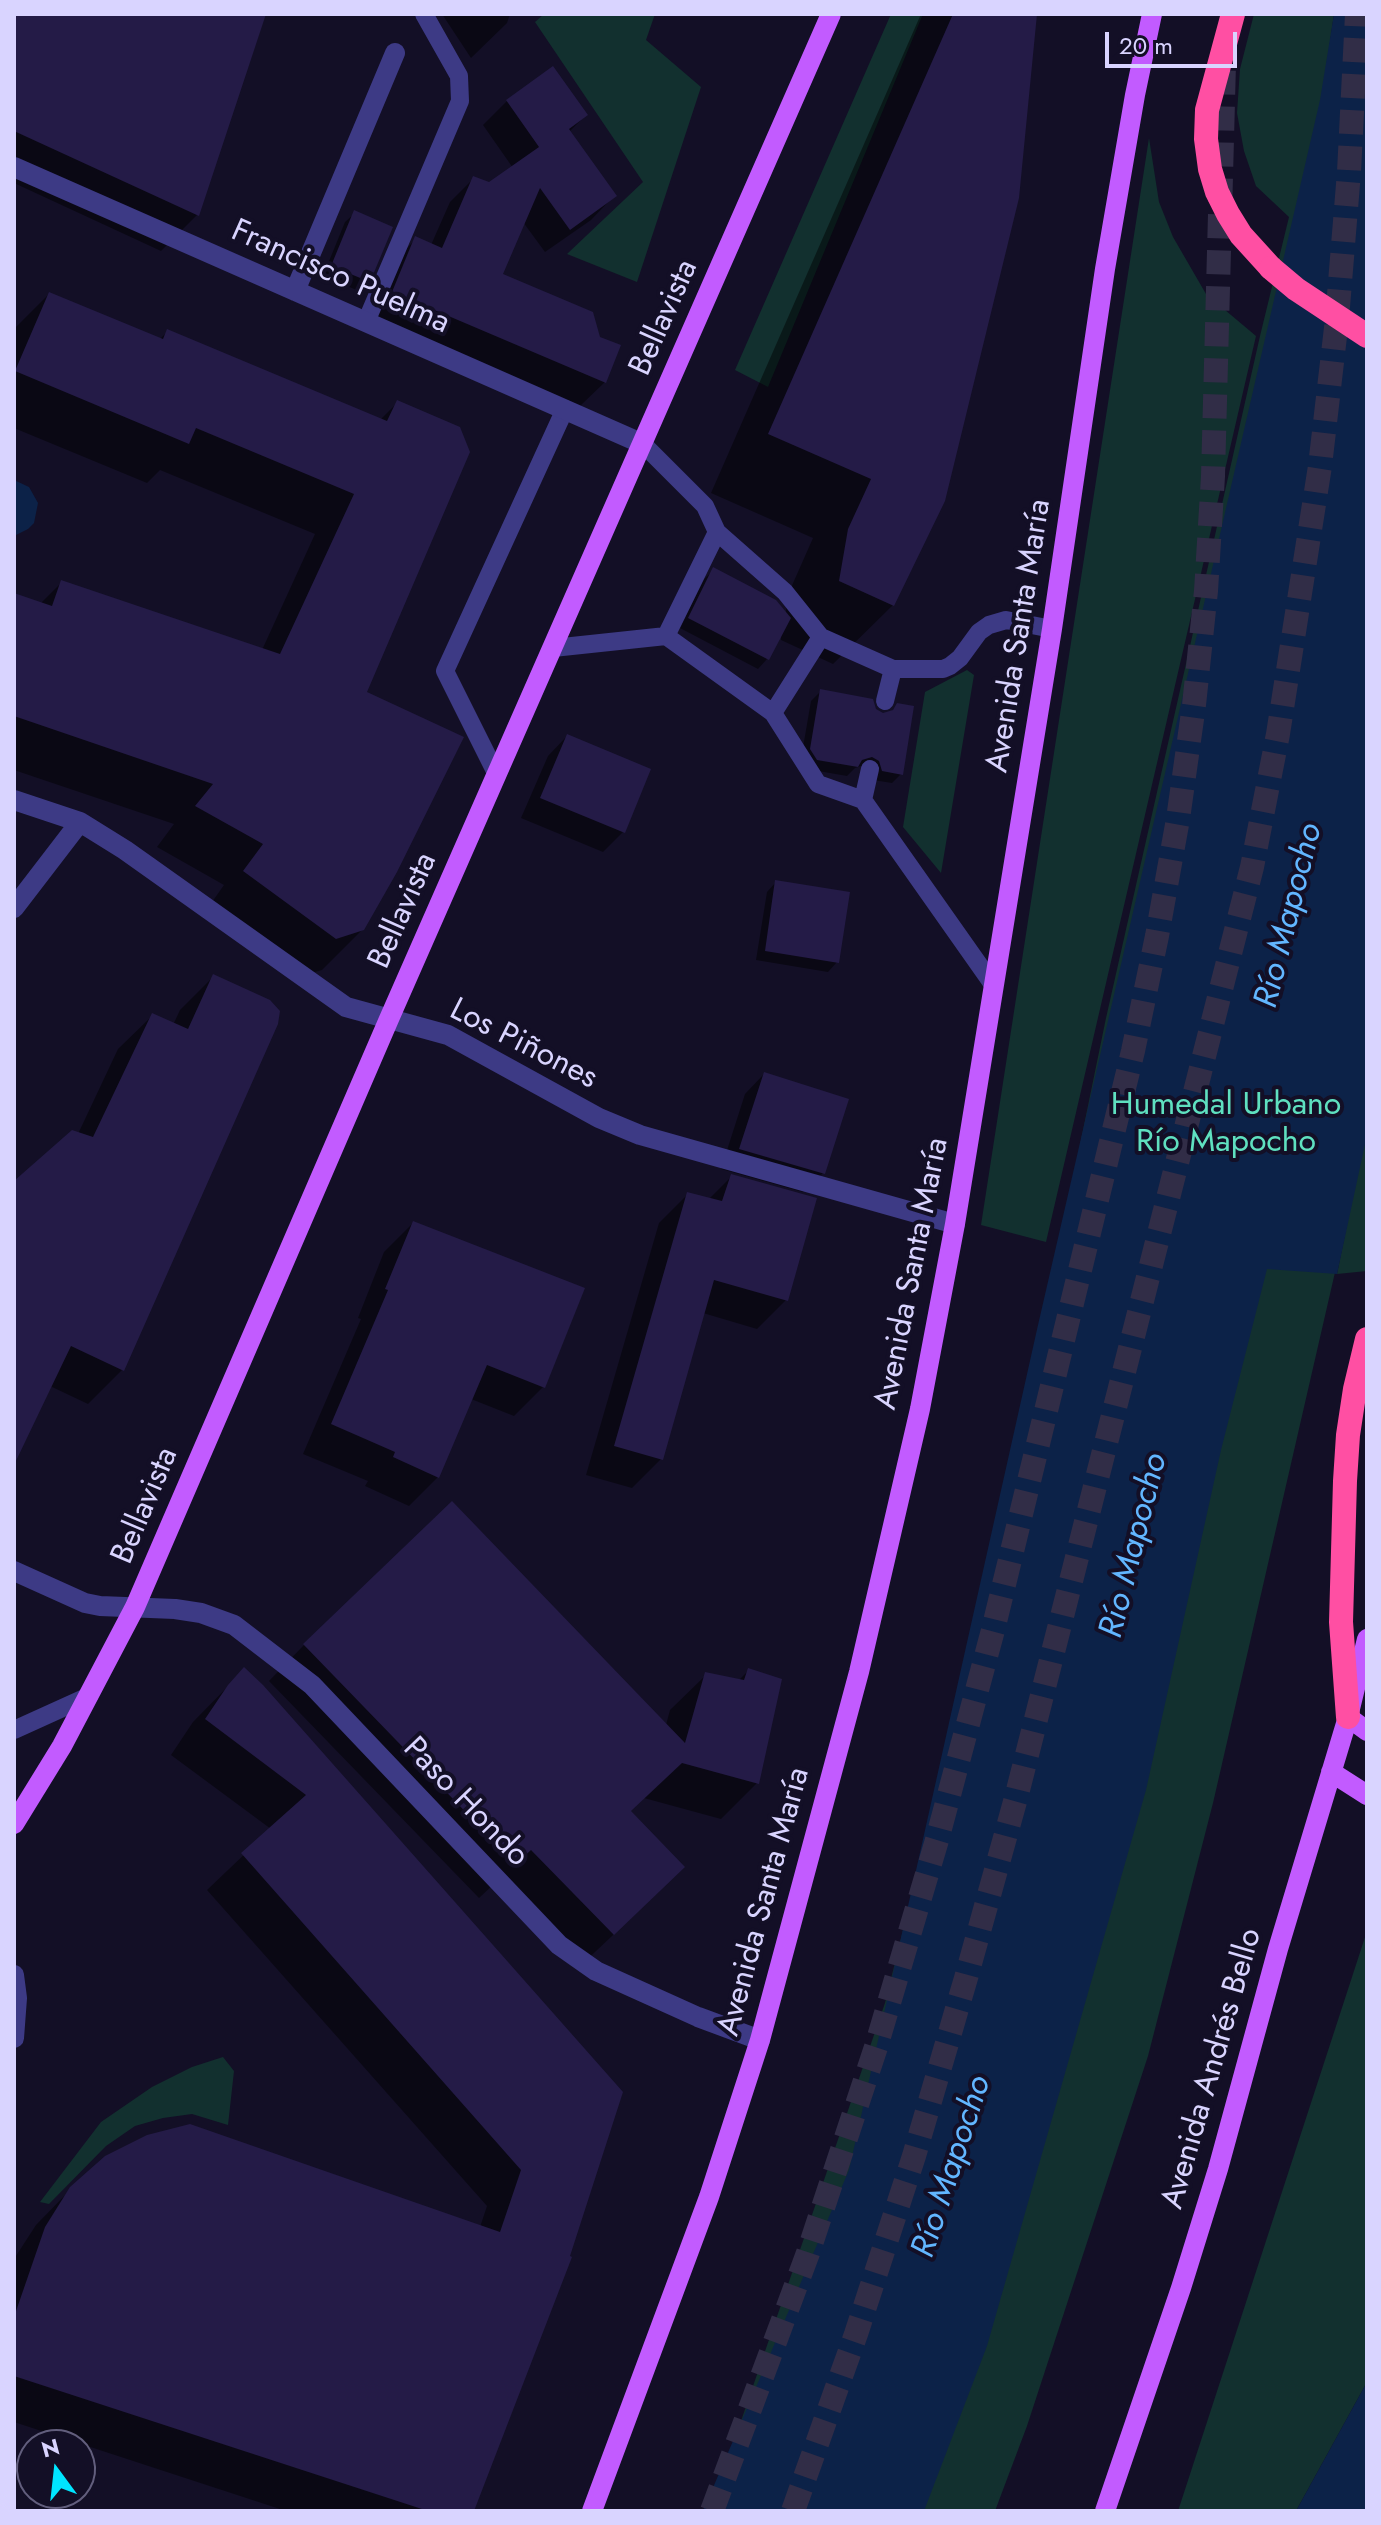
<!DOCTYPE html>
<html>
<head>
<meta charset="utf-8">
<style>
  body { margin:0 }
  #map { position:relative; width:1381px; height:2525px; overflow:hidden; background:#130f26; font-family:Jost,sans-serif }
  canvas { display:block }
  .frame { position:absolute; inset:0; border:16px solid #d9d4ff; pointer-events:none }
  .north { position:absolute; left:16px; top:2429px; width:80px; height:80px; box-sizing:border-box; background:#130f26; border:2px solid #625e7d; border-radius:50%; rotate:345deg; font-size:22px; font-weight:700; line-height:32px; text-align:center; color:#d9d4ff }
  .north::after { content:''; display:block; margin:auto; width:28px; height:36px; background:#00e5ff; clip-path:polygon(50% 0,100% 100%,50% 72%,0 100%) }
  .scale { position:absolute; left:1105px; top:32px; width:132px; height:36px; box-sizing:border-box; border:4px solid #d9d4ff; border-top:0; padding-left:10px; font-size:24px; line-height:28px; white-space:nowrap; color:#d9d4ff; -webkit-text-stroke:6px #130f26; paint-order:stroke }
</style>
</head>
<body>
<div id="map">
<canvas width="1381" height="2525"></canvas>
<div class="frame"></div>
<div class="north">N</div>
<div class="scale">20 m</div>
</div>
<script>
const ctx = document.querySelector('canvas').getContext('2d');
ctx.lineJoin = 'round';
function fill(path, color) {
  ctx.fillStyle = color;
  ctx.fill(path, 'evenodd');
}
function toPath(rows) {
  const path = new Path2D();
  for (const r of rows) {
    path.moveTo(r[0], r[1]);
    for (let i = 2; i < r.length; i += 2) path.lineTo(r[i], r[i + 1]);
  }
  return path;
}
function strokePath(path, color, width, dash) {
  ctx.strokeStyle = color;
  ctx.lineWidth = width;
  ctx.lineCap = dash ? 'butt' : 'round';
  ctx.setLineDash(dash || []);
  ctx.stroke(path);
}
function label(font, color, halo, rows, align = 'center') {
  ctx.font = font + ' Jost,sans-serif';
  ctx.lineWidth = 8;
  ctx.setLineDash([]);
  ctx.textBaseline = 'middle';
  ctx.strokeStyle = halo;
  ctx.fillStyle = color;
  for (const [text, x, y, turn = 0] of rows) {
    ctx.save();
    ctx.translate(x, y);
    ctx.rotate((+turn || 0) * Math.PI / 180);
    ctx.textAlign = isNaN(turn) ? turn : align;
    if (halo) ctx.strokeText(text, 0, 0);
    ctx.fillText(text, 0, 0);
    ctx.restore();
  }
}
fill(toPath([
  [544,14,655,14,646,40,701,87,637,282,567,254,643,182,535,22],
  [891,14,923,14,768,387,735,370],
  [1254,14,1334,14,1327,63,1367,14,1367,1271,1337,1274,1353,1194,1213,1803,1148,2056,1027,2426,995,2511,707,2511,721,2479,885,2003,997,1549,1106,1018,1260,336,1289,217,1256,186,1244,151,1237,113,1240,69],
  [1149,138,1159,202,1173,237,1206,294,1256,336,1046,1242,981,1225],
  [967,670,974,675,941,873,903,827,925,692],
  [1367,1931,1367,2382,1296,2511,1178,2511],
  [223,2057,234,2071,228,2125,192,2114,163,2118,135,2126,106,2146,49,2204,40,2202,101,2122,152,2087,192,2067]
]), '#12302f');
fill(toPath([
  [1334,14,1367,14,1367,1135,1337,1274,1267,1269,1221,1450,1146,1790,987,2346,924,2511,703,2511,849,2170,1038,1325,1320,100],
  [14,480,29,487,38,503,34,523,28,529,14,536],
  [1367,2382,1367,2511,1296,2511]
]), '#0c2248');
fill(toPath([
  [14,14,264,14,197,215,161,251,14,183],
  [442,14,510,14,507,23,471,58],
  [921,14,1035,14,893,605,833,664,781,640,781,633,767,659,758,669,680,628,704,579,714,570,785,615,790,590,813,538,711,493],
  [507,101,586,115,569,132,615,195,591,220,545,252,523,222,500,275,605,382,580,406,369,316,392,263,416,239,431,245,450,202,474,178,489,184,513,168,483,125],
  [355,213,368,281,359,291,323,276,345,222],
  [49,294,159,340,167,332,380,420,398,402,364,693,363,929,322,970,294,978,205,912,224,885,157,847,174,824,14,770,14,595,40,604,62,582,262,650,315,534,160,470,147,483,14,428,14,329],
  [821,691,883,715,890,713,898,705,901,774,892,783,873,780,870,770,861,766,855,768,847,776,807,769,801,759,811,701],
  [567,736,649,770,623,832,603,852,521,818,548,756],
  [776,882,837,962,828,972,756,960,767,892],
  [214,976,276,1024,122,1370,88,1404,50,1386,14,1461,14,1184,78,1134,118,1049,152,1016,173,1025,180,1010],
  [764,1074,823,1173,803,1192,721,1169,745,1094],
  [732,1176,786,1300,757,1329,703,1313,661,1459,632,1488,586,1475,659,1223,688,1194,708,1200],
  [413,1223,543,1387,514,1416,471,1399,438,1477,409,1506,365,1486,368,1481,303,1454,361,1319,358,1318,384,1252],
  [304,1645,666,1725,670,1710,706,1675,738,1681,749,1670,757,1783,721,1819,644,1798,629,1812,647,1903,577,1969,494,1884,479,1898,269,1681],
  [244,1670,621,2093,472,2511,286,2511,14,2422,14,2259,36,2225,72,2188,480,2227,487,2206,207,1890,271,1829,171,1755,193,1722]
]), '#0007');
fill(toPath([
  [14,14,266,14,199,216,14,131],
  [953,14,1037,14,1019,198,945,501,894,606,839,581,848,529,871,479,768,434],
  [553,66,588,115,569,129,617,196,570,230,540,188,503,274,593,312,600,337,621,345,606,383,392,292,415,236,442,248,473,176,489,182,539,147,506,100],
  [354,210,393,227,370,282,331,266],
  [49,292,163,339,167,329,387,421,397,400,460,427,470,452,367,692,464,737,397,872,364,930,336,939,243,871,263,844,195,806,213,784,14,716,14,593,52,606,61,580,280,654,354,494,196,428,189,444,15,371],
  [713,567,776,600,791,618,769,660,688,618],
  [820,689,873,699,876,709,883,713,893,710,897,703,914,706,903,775,882,771,879,761,872,757,862,760,858,767,817,760,810,749],
  [567,734,651,769,625,833,540,798],
  [775,880,850,892,839,963,765,951],
  [213,974,270,1000,280,1011,278,1024,124,1371,71,1346,14,1465,14,1181,72,1130,93,1137,152,1013,188,1029],
  [764,1072,849,1099,825,1174,739,1149],
  [731,1174,817,1198,788,1301,714,1280,663,1460,614,1446,687,1192,722,1201],
  [413,1221,585,1288,545,1388,487,1365,439,1478,393,1457,395,1452,331,1424,388,1290,385,1289],
  [452,1501,685,1743,705,1672,744,1680,748,1668,782,1679,759,1784,682,1763,631,1811,685,1867,614,1935,531,1850,516,1864,303,1644],
  [244,1667,263,1685,623,2092,570,2256,572,2257,474,2511,428,2511,14,2376,14,2317,45,2227,70,2187,105,2156,147,2135,190,2124,500,2232,521,2170,241,1853,306,1795,205,1719,228,1685]
]), '#241b47');
strokePath(toPath([
  [712,2511,808,2253,876,2047,937,1840,993,1630,1133,1051,1157,936,1178,819,1194,705,1206,591,1213,476,1224,64],
  [793,2511,856,2334,914,2156,966,1978,1016,1798,1252,867,1278,734,1320,466,1337,319,1349,172,1357,14]
]), '#312d47', 24, [24, 12]);
strokePath(toPath([
  [366,322,460,101,459,76,424,14],
  [643,444,705,506,717,532,785,592,821,637,893,669,943,669,950,666,960,658,979,632,989,625,1006,620,1052,629],
  [666,636,717,532],
  [553,648,666,636,773,713,818,784,863,800,994,986],
  [885,701,893,669],
  [773,713,821,637],
  [497,775,445,671,565,409],
  [863,800,870,769],
  [14,1730,89,1696]
]), '#3d3a85', 18);
strokePath(toPath([
  [14,167,643,444],
  [295,291,395,53],
  [14,800,80,822,125,850,346,1007,448,1035,599,1118,640,1135,955,1224],
  [14,908,80,822],
  [14,1571,85,1603,100,1606,175,1609,201,1613,234,1625,312,1685,559,1945,596,1971,698,2017,760,2040],
  [14,1975,17,1998,14,2038]
]), '#3d3a85', 20);
strokePath(toPath([
  [1348,1717,1367,1731],
  [1331,1772,1367,1795],
  [14,1824,62,1746,135,1607,389,1019,831,14],
  [592,2511,709,2197,760,2040,859,1672,920,1409,955,1224,1052,629,1105,269,1135,95,1152,14],
  [1105,2511,1181,2288,1218,2169,1278,1949,1348,1717,1367,1639]
]), '#c25bff', 20);
strokePath(toPath([
  [1233,14,1207,110,1206,139,1210,169,1217,192,1228,214,1241,235,1271,268],
  [1348,1717,1341,1622,1345,1481,1348,1435,1355,1389,1367,1339]
]), '#ff4fa3', 24);
strokePath(toPath([
  [1271,268,1296,289,1367,336]
]), '#ff4fa3', 24);
label('32px', '#d9d4ff', '#130f26', [
  ["Francisco Puelma",340,278,24],
  ["Bellavista",665,318,-66],
  ["Avenida Santa María",1020,636,-81],
  ["Bellavista",404,911,-66],
  ["Los Piñones",523,1045,27],
  ["Avenida Santa María",913,1274,-79],
  ["Bellavista",146,1506,-67],
  ["Paso Hondo",465,1803,46],
  ["Avenida Santa María",765,1902,-75],
  ["Avenida Andrés Bello",1213,2069,-74]
]);
label('32px', '#5fe0c0', '#130f26', [
  ["Humedal Urbano",1226,1106],
  ["Río Mapocho",1226,1143]
]);
label('italic 34px', '#62b6ff', '#130f26', [
  ["Río Mapocho",1290,916,-76],
  ["Río Mapocho",1135,1546,-76],
  ["Río Mapocho",953,2167,-72]
]);
</script>
</body>
</html>
